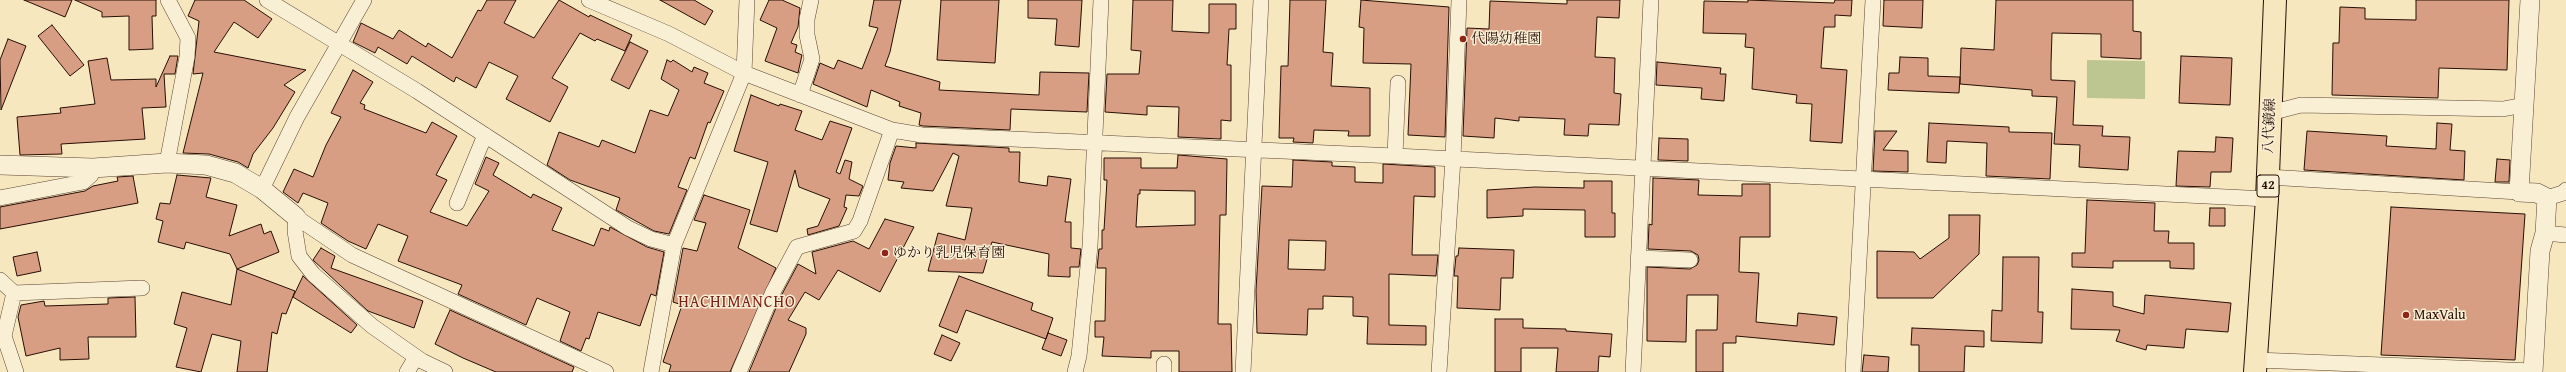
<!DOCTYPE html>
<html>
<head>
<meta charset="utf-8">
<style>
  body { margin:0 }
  canvas { display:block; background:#f6e7bf }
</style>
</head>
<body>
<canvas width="2566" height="372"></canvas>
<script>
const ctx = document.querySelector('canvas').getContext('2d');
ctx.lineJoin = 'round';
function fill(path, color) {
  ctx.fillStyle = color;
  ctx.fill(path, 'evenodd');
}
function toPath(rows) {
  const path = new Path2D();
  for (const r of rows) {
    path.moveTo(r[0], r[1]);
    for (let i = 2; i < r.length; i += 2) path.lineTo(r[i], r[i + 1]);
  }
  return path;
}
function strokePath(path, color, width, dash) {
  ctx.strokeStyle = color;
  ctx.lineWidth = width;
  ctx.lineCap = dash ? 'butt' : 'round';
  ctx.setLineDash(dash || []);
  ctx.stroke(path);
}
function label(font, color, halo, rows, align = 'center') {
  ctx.font = font + ' "Gentium Book Plus","Noto Serif JP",serif';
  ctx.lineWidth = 3;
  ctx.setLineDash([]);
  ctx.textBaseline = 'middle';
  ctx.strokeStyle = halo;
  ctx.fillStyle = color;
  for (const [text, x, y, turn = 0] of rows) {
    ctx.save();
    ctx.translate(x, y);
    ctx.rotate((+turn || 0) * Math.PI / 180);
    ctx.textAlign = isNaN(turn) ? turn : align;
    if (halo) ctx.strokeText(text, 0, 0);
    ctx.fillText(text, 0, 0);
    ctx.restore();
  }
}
fill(toPath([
  [2087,60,2145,61,2145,99,2087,98]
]), '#bdc591');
const building = toPath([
  [24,0,72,0,65,17,24,0],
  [75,0,156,0,156,16,152,16,153,49,129,50,129,16,102,17,102,12,75,0],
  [195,0,244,0,272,19,258,38,234,22,214,52,306,70,284,85,295,92,273,128,253,154,248,168,238,162,209,154,183,153,203,73,193,74,199,21,188,16,195,0],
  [487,0,516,0,504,23,534,38,559,0,589,17,590,15,632,35,625,51,597,39,595,41,580,33,552,78,568,87,550,122,506,99,518,76,489,62,476,88,456,77,454,82,412,56,407,64,378,47,375,53,353,42,361,23,393,39,399,30,426,47,428,43,452,58,478,10,481,11,487,0],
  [660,0,694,0,713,11,705,25,660,0],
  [769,0,782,0,800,8,798,27,791,43,797,45,795,52,802,55,798,73,765,61,777,28,760,20,769,0],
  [874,0,901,0,890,52,885,66,940,82,939,90,1039,95,1040,72,1089,73,1087,112,1011,109,1010,130,923,126,919,125,921,113,899,106,900,102,871,90,867,107,813,84,820,63,834,69,838,60,862,69,878,28,869,26,874,0],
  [941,0,999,0,995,63,937,60,941,0],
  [1028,0,1082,0,1079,47,1055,45,1057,19,1028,18,1028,0],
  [1133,0,1173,0,1172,31,1209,33,1209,4,1236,4,1236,29,1229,29,1227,65,1231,65,1231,121,1221,120,1221,139,1178,137,1179,107,1147,106,1147,115,1105,112,1107,74,1139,74,1141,51,1131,50,1133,0],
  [1290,0,1326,0,1323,52,1333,53,1331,86,1370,88,1370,136,1348,136,1349,131,1314,130,1313,143,1293,142,1294,138,1279,138,1281,66,1288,66,1290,0],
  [1361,0,1449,7,1445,137,1408,135,1411,64,1363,63,1364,28,1359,27,1361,0],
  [1567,0,1620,0,1619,18,1597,17,1595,57,1615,58,1614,93,1621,94,1619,125,1589,124,1588,136,1564,135,1565,119,1519,117,1519,121,1495,118,1494,138,1463,136,1467,28,1489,29,1490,1,1567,4,1567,0],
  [1748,0,1834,3,1835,0,1852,0,1851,16,1835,15,1835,27,1824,27,1821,68,1847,70,1842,143,1810,141,1812,104,1796,103,1797,95,1752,89,1754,48,1745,47,1746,34,1703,33,1704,1,1748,2,1748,0],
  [1884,0,1923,0,1922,28,1883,26,1884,0],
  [1996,0,2133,0,2133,31,2141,32,2141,59,2101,57,2101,34,2052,33,2051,64,2051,80,2075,81,2073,125,2103,126,2102,136,2130,137,2128,170,2079,167,2080,145,2054,144,2057,97,2032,96,2032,90,1960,84,1961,48,1994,50,1996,0],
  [2416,0,2509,0,2507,70,2439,68,2438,98,2332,95,2333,43,2339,43,2340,7,2365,8,2365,19,2416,20,2416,0],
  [52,25,84,65,70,76,38,36,52,25],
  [8,39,26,46,1,110,0,60,8,39],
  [630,42,648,51,629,89,611,80,630,42],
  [170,56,178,56,175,74,164,74,166,107,142,108,145,139,61,144,62,154,20,155,17,117,61,113,60,108,95,104,88,61,107,58,111,80,156,79,156,87,170,56],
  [2181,56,2232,58,2230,105,2179,103,2181,56],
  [1900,57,1928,58,1928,76,1960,77,1959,93,1888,90,1889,73,1899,73,1900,57],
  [667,60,671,62,673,60,692,72,694,67,708,73,704,83,724,91,710,123,708,122,695,159,690,157,678,187,687,190,669,234,654,231,616,210,620,198,570,180,547,165,559,132,599,147,602,140,635,153,650,110,668,116,679,90,661,79,667,60],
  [1657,62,1721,68,1720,74,1726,74,1724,101,1701,99,1702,88,1656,85,1657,62],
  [353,70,373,82,360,103,365,105,364,109,426,133,432,122,457,136,436,175,447,180,430,212,467,226,489,191,475,184,486,157,499,163,493,175,531,198,533,194,562,208,552,230,594,246,601,228,609,231,610,227,647,247,664,252,656,296,651,294,640,326,598,312,589,339,586,338,581,351,560,341,570,312,537,298,526,325,458,294,462,285,398,261,408,236,378,224,366,249,348,241,321,223,328,203,303,193,298,203,283,192,294,169,313,177,326,145,341,117,331,113,353,70],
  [751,95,779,106,780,104,802,111,795,130,822,140,830,121,852,128,836,172,840,174,845,160,852,162,849,179,863,186,859,196,846,195,844,207,847,208,839,226,808,235,807,229,818,226,830,199,799,187,795,170,777,232,750,224,768,162,734,151,751,95],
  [1929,123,2009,127,2009,132,2052,133,2050,179,1986,176,1987,143,1947,141,1946,163,1927,162,1929,123],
  [2437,123,2452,124,2450,150,2465,151,2464,180,2304,170,2307,131,2387,136,2386,146,2436,149,2437,123],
  [1875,131,1897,131,1883,150,1908,151,1908,172,1873,171,1875,131],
  [2216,137,2233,138,2231,172,2211,172,2210,187,2176,186,2178,151,2215,152,2216,137],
  [1659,138,1688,139,1688,161,1658,160,1659,138],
  [916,143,1009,148,1009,152,1020,152,1019,182,1047,186,1048,176,1071,179,1065,222,1071,222,1071,248,1081,249,1079,267,1070,267,1070,277,1048,276,1049,254,992,242,983,273,928,271,938,233,965,240,972,208,946,206,959,156,953,153,933,191,901,188,904,182,888,180,890,163,896,146,916,148,916,143],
  [1178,155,1227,159,1226,215,1220,215,1218,324,1231,324,1232,372,1179,372,1179,351,1151,351,1151,358,1102,356,1104,337,1095,337,1095,321,1105,321,1106,268,1097,268,1099,249,1102,249,1102,230,1104,230,1107,180,1104,180,1104,158,1141,158,1141,168,1177,168,1178,155],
  [1140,190,1195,191,1195,225,1136,227,1138,194,1140,194,1140,190],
  [2497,159,2510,160,2509,182,2495,182,2497,159],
  [1293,160,1332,162,1332,166,1355,167,1355,182,1383,183,1383,164,1435,167,1435,197,1414,196,1412,255,1438,255,1436,276,1389,274,1389,325,1426,326,1426,345,1367,344,1368,317,1353,316,1353,297,1323,296,1323,309,1308,309,1307,335,1257,333,1256,290,1262,186,1292,187,1293,160],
  [1289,240,1326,241,1325,270,1288,269,1289,240],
  [177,175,211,178,206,197,237,205,229,236,261,224,264,234,271,231,279,252,237,269,295,291,286,314,282,313,277,334,272,332,267,372,237,372,241,341,212,334,201,372,176,367,187,328,174,324,182,292,231,305,237,269,230,254,186,242,184,249,158,242,163,221,156,219,160,203,170,204,177,175],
  [133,176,138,203,0,229,0,207,85,191,93,186,118,181,117,177,133,176],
  [1653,178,1699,180,1698,195,1742,196,1742,184,1770,184,1770,237,1740,237,1739,272,1759,273,1756,322,1797,326,1798,313,1837,317,1834,345,1736,336,1736,343,1723,343,1723,372,1696,372,1696,330,1717,330,1718,295,1687,295,1686,342,1647,341,1647,267,1690,269,1697,265,1699,260,1698,255,1691,251,1648,249,1649,224,1652,225,1653,178],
  [1584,181,1612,181,1612,213,1615,213,1615,237,1585,237,1585,210,1523,209,1523,216,1487,218,1487,190,1535,187,1584,188,1584,181],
  [704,195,750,210,738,248,776,268,730,372,669,372,671,365,663,362,682,305,673,302,683,248,697,251,706,223,694,220,704,195],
  [2087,200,2155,203,2154,231,2169,231,2168,243,2194,243,2194,269,2170,268,2170,261,2113,261,2113,268,2072,267,2072,253,2085,253,2087,200],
  [2391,207,2525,214,2515,360,2381,355,2391,207],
  [2210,208,2225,208,2225,226,2209,226,2210,208],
  [1949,215,1980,215,1979,254,1933,298,1877,298,1877,251,1914,252,1920,259,1949,238,1949,215],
  [885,219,914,227,880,292,838,270,819,300,805,292,788,320,806,328,806,334,789,372,749,372,781,296,798,264,816,274,812,252,853,241,869,249,885,219],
  [321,248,335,256,331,268,423,301,414,328,368,311,313,260,321,248],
  [1459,248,1514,250,1513,278,1501,278,1500,310,1457,308,1458,276,1454,276,1456,256,1458,256,1459,248],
  [37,252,41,271,17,276,13,257,37,252],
  [2003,257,2039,257,2038,312,2043,312,2042,343,1991,341,1992,310,2002,311,2003,257],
  [303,276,357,325,351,333,293,297,303,276],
  [959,276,1033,303,1031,310,1053,318,1046,339,966,310,957,333,939,326,959,276],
  [2072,289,2113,292,2113,306,2144,314,2145,295,2231,303,2228,332,2186,329,2184,348,2147,345,2146,350,2116,341,2120,330,2071,329,2072,289],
  [135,297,136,337,88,337,89,359,60,360,60,348,26,356,18,317,21,305,44,301,45,306,108,304,108,298,135,297],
  [450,310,574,367,572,372,496,372,463,358,435,344,450,310],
  [1495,319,1523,319,1523,328,1566,329,1566,331,1612,334,1610,357,1599,356,1598,372,1556,372,1558,348,1521,348,1521,372,1495,372,1495,319],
  [1912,328,1984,331,1984,347,1965,346,1964,372,1919,372,1919,345,1911,345,1912,328],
  [1048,333,1067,340,1061,356,1042,349,1048,333],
  [942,335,960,343,951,361,934,354,942,335],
  [1864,355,1889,357,1888,372,1862,372,1864,355]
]);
fill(building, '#d89e83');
strokePath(building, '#270e04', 1);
const minor = toPath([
  [267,0,417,91,628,228,651,239,674,245],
  [589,0,669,34,744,73,892,130,922,135,1395,156,2267,199],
  [800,95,812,59,807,35,807,19,811,0],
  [2270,113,2301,105,2503,109,2524,105],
  [1395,156,1398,83],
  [167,163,187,57,188,38,168,0],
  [2268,177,2519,192],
  [262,189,297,117,364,0],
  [0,198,83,182,91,175,93,168],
  [2547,198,2563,193,2566,190],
  [457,203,485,135],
  [2545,233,2566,235],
  [1638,258,1690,260],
  [0,280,14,293,4,336,16,372],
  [14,293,142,288],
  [2256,360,2533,371],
  [407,372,416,357],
  [445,372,422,361,372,326,313,274,299,256,295,231,296,217,352,255,606,372],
  [651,372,674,245,744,73,747,0],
  [739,372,773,292,797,247,854,231,860,221,892,130],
  [1075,372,1079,356,1090,246,1101,0],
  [1164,372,1164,364],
  [1243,372,1261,0],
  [1439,372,1453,159,1459,0],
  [1633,372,1651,0],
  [1853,372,1873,0]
]);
const tertiary = toPath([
  [2530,0,2519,192,2537,193,2547,198,2545,233,2540,251,2533,372],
  [0,165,93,168,167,163,206,165,235,173,262,189,296,217]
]);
const primary = toPath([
  [2255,372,2267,199,2275,0]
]);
strokePath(minor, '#5b4433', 16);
strokePath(tertiary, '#5b4433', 20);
strokePath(primary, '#270e04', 24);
strokePath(minor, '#f9efd5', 15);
strokePath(tertiary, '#f9efd5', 19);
strokePath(primary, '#f6e7bf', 22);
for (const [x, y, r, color] of [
  [1463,39,4,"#8f2418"],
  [885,253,4,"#8f2418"],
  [2406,315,4,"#8f2418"]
]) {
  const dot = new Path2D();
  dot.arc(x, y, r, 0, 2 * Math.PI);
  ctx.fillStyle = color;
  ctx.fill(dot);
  strokePath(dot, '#f9efd5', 1.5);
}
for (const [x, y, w] of [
  [2268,186,22]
]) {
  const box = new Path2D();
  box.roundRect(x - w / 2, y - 11, w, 22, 3);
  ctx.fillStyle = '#f9efd5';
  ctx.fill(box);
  strokePath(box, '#270e04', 1);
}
label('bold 13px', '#270e04', null, [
  ["42",2268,186]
]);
label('14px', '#270e04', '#f9efd5', [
  ["代陽幼稚園",1471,39],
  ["ゆかり乳児保育園",893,253],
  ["MaxValu",2414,315]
], 'left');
label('14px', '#270e04', '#f9efd5', [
  ["八代鏡線",2270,126,-88]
]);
ctx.letterSpacing = '1px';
label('16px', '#7a1f14', '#f9efd5', [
  ["HACHIMANCHO",737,303]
]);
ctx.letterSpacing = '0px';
</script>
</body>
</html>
